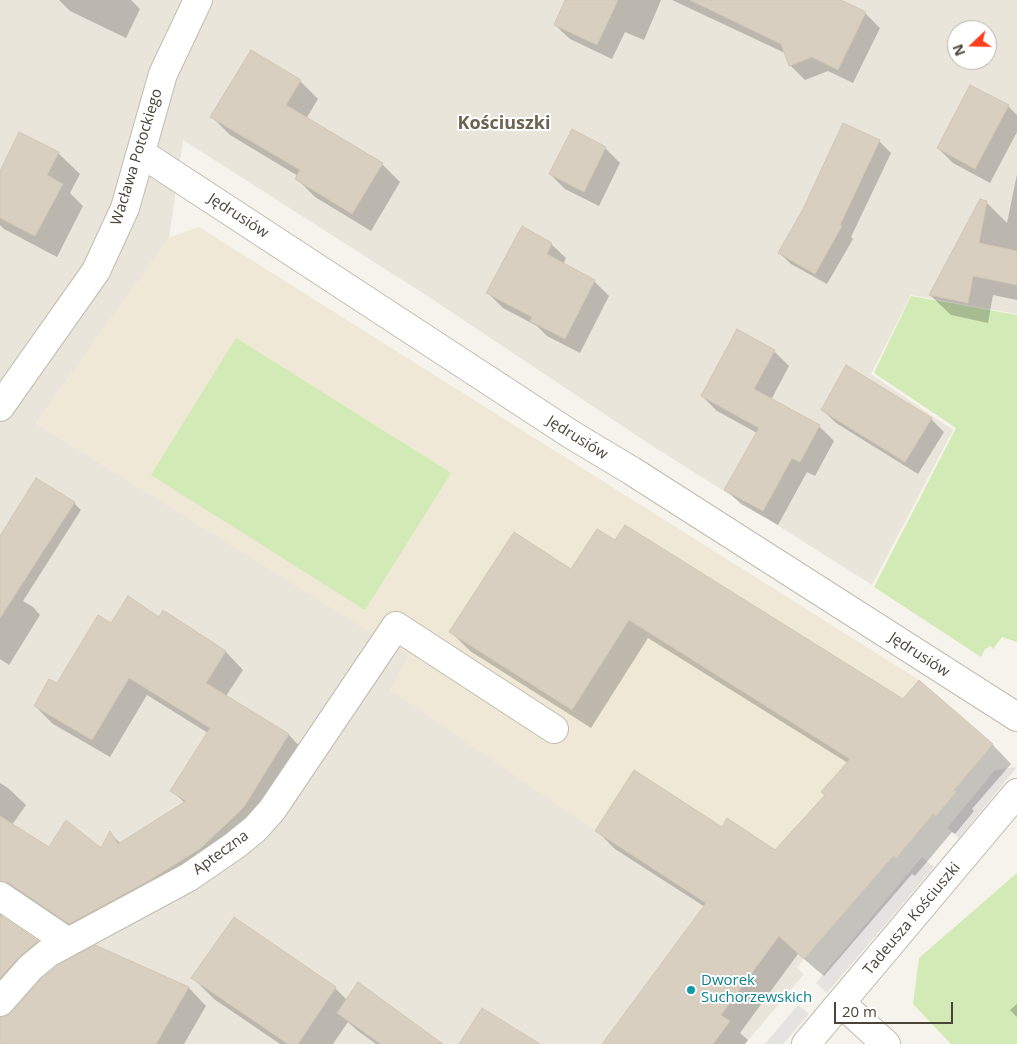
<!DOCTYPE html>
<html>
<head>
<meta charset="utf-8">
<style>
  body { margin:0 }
  #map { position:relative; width:1017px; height:1044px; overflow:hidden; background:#f6f3ec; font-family:"Open Sans",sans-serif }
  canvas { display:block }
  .north { position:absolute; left:947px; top:20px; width:50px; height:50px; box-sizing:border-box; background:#fff; border:1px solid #b7b4b0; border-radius:50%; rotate:249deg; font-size:14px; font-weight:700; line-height:20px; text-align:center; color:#4b4439 }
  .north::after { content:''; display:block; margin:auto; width:18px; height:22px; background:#fc3f1d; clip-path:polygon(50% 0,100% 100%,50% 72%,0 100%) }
  .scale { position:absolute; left:834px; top:1002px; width:119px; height:22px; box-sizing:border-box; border:2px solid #4b4439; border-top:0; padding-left:6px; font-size:15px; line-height:18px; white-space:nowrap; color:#4b4439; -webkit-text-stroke:4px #fff; paint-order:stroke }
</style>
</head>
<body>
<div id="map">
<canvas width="1017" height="1044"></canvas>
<div class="north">N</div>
<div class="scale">20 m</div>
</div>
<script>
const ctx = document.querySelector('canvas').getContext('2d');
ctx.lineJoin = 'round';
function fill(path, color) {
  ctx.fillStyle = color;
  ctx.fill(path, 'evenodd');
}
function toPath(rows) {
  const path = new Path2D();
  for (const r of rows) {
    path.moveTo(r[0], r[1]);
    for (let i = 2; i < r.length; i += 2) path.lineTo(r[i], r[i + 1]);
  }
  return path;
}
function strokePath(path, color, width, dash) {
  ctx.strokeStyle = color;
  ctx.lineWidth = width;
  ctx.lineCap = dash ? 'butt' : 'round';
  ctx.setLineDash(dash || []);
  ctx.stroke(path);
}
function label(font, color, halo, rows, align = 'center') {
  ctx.font = font + ' "Open Sans",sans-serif';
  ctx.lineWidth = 4;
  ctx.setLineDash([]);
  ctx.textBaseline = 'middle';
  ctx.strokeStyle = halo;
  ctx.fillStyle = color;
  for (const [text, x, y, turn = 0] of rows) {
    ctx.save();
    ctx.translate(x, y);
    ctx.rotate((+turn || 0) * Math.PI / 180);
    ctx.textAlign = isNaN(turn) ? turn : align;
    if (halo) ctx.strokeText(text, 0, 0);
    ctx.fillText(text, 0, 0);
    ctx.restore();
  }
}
fill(toPath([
  [0,0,1017,0,1017,314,911,295,871,374,953,430,872,585,651,445,432,299,183,140,169,238,36,423,409,656,390,690,734,897,804,959,797,968,804,974,745,1044,0,1044],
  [957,30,987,30,987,60,957,60]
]), '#eae5da');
fill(toPath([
  [199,227,919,680,993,744,954,790,956,792,936,816,933,814,896,858,892,856,804,959,734,897,595,831,390,690,408,656,36,423,168,238]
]), '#efe8d6');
fill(toPath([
  [911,296,1017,315,1017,642,1002,637,993,649,991,646,985,649,981,657,874,587,956,428,874,373],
  [236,338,451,473,365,610,151,475],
  [1017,873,1017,1044,951,1044,913,1004,919,958]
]), '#d2eab5');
fill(toPath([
  [1017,767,959,838,947,828,995,770],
  [922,857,934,867,827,993,816,983],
  [798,1005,809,1014,783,1044,765,1044]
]), '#e5e3e0');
fill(toPath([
  [59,0,131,0,140,9,126,38,70,11],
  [566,0,661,0,644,40,625,32,612,59,570,39,555,25],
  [672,0,838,0,865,13,880,28,853,83,828,71,805,80,790,65,785,53],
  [300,81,318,99,306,119,382,164,400,182,371,231,315,197,297,179,298,176,230,135,212,117],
  [1008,106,1017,115,1017,132,990,183,953,163,938,148],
  [844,124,879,141,891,153,851,237,853,239,827,284,791,264,779,253,804,209],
  [605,148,620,163,599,206,565,189,550,174],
  [58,153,80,174,70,193,83,206,57,257,4,229,0,225,0,173],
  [1017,174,1017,300,993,295,988,323,951,315,930,295,981,200,987,203,1007,223],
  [551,244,566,258,563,265,594,281,609,296,580,353,547,336,537,326,503,308,488,293],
  [737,331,774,351,789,366,771,400,819,426,834,441,815,476,807,472,778,525,741,504,726,490,757,433,717,411,702,396],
  [823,410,931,419,944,432,918,474,836,423],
  [74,503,81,510,23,601,33,607,40,615,9,665,0,659,0,539],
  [571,571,903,700,919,682,993,745,1011,764,972,809,974,811,955,834,952,832,915,876,912,874,824,976,798,954,740,1033,748,1040,745,1044,604,1044,705,907,615,849,597,831,722,829,775,851,826,795,848,763,648,638,591,728,470,651,451,632],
  [164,612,226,652,243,670,226,696,289,735,306,753,261,824,87,941,2,913,3,918,38,942,55,959,6,1009,1,1018,6,1018,95,947,189,988,206,1006,184,1044,0,1044,0,783,8,788,26,805,12,825,50,849,101,850,110,833,120,843,185,803,172,791,208,733,147,695,110,757,53,724,35,706,58,685,111,624,160,619],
  [234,918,335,988,347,1000,441,1044,376,1044,358,1031,348,1022,333,1044,280,1044,214,999,193,978],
  [1017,1004,1017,1017,1010,1010]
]), '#0003');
const building = toPath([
  [565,0,618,0,597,45,554,25,565,0],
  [690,0,841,0,866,12,838,70,812,57,789,66,781,44,690,0],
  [251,50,301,80,286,105,383,163,352,214,295,179,300,170,210,117,251,50],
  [970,85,1009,105,975,169,937,148,970,85],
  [843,123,880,140,840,225,842,226,815,274,778,253,803,209,843,123],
  [572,129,606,147,584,192,549,174,572,129],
  [19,132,59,152,47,175,63,184,35,236,0,218,0,171,19,132],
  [980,199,987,201,979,243,1017,251,1017,285,973,276,968,303,929,295,980,199],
  [522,226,552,243,547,254,595,280,565,339,530,321,532,317,486,293,522,226],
  [737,329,775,350,754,389,820,425,800,462,792,458,763,511,724,490,759,428,701,396,737,329],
  [846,365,932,418,905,462,821,410,846,365],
  [36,478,75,502,0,618,0,536,36,478],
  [625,525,903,699,919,680,993,744,954,790,956,792,936,816,933,814,896,858,893,856,804,959,779,936,721,1015,730,1021,713,1044,602,1044,706,903,595,831,634,770,722,827,727,818,775,850,825,795,821,792,850,759,629,620,572,710,449,632,514,532,571,569,597,529,615,540,625,525],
  [128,596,159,617,163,610,226,651,206,683,289,734,244,807,201,848,150,880,69,924,9,883,0,881,0,816,49,847,66,820,101,848,110,831,118,844,186,801,170,791,210,728,129,678,92,740,34,706,49,679,57,683,98,615,111,623,128,596],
  [0,915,38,941,20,956,0,978,0,915],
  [234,917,336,987,298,1044,288,1044,191,978,234,917],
  [95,945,189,987,156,1044,0,1044,0,1017,5,1017,12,1012,41,979,57,966,95,945],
  [358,982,443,1044,381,1044,337,1013,358,982],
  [482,1008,540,1044,459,1044,482,1008]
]);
fill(building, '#d8cfc1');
strokePath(building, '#d3c7b4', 1);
const minor = toPath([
  [141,153,572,435,632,471,1017,717],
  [0,407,96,271,125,208,163,74,198,0],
  [0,896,68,942],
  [0,1002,30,968,48,953,189,877,234,846,255,829,272,810,396,626,554,729],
  [841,1003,886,1044],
  [806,1044,1017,793]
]);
strokePath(minor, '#c2bbae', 30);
strokePath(minor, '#fff', 28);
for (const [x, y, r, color] of [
  [691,990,5,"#0f9aa8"]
]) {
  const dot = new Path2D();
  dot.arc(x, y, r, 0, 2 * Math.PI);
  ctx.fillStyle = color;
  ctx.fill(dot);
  strokePath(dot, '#fff', 2);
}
label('15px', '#4b4439', '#fff', [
  ["Wacława Potockiego",137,157,-73],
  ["Jędrusiów",238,216,33],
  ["Jędrusiów",577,438,32],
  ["Jędrusiów",919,655,33],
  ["Apteczna",221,853,-36],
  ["Tadeusza Kościuszki",912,919,-50]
]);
label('15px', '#0d838f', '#fff', [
  ["Dworek",701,981],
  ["Suchorzewskich",701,998]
], 'left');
label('bold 18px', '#6e6250', '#fff', [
  ["Kościuszki",504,124]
]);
</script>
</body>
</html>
